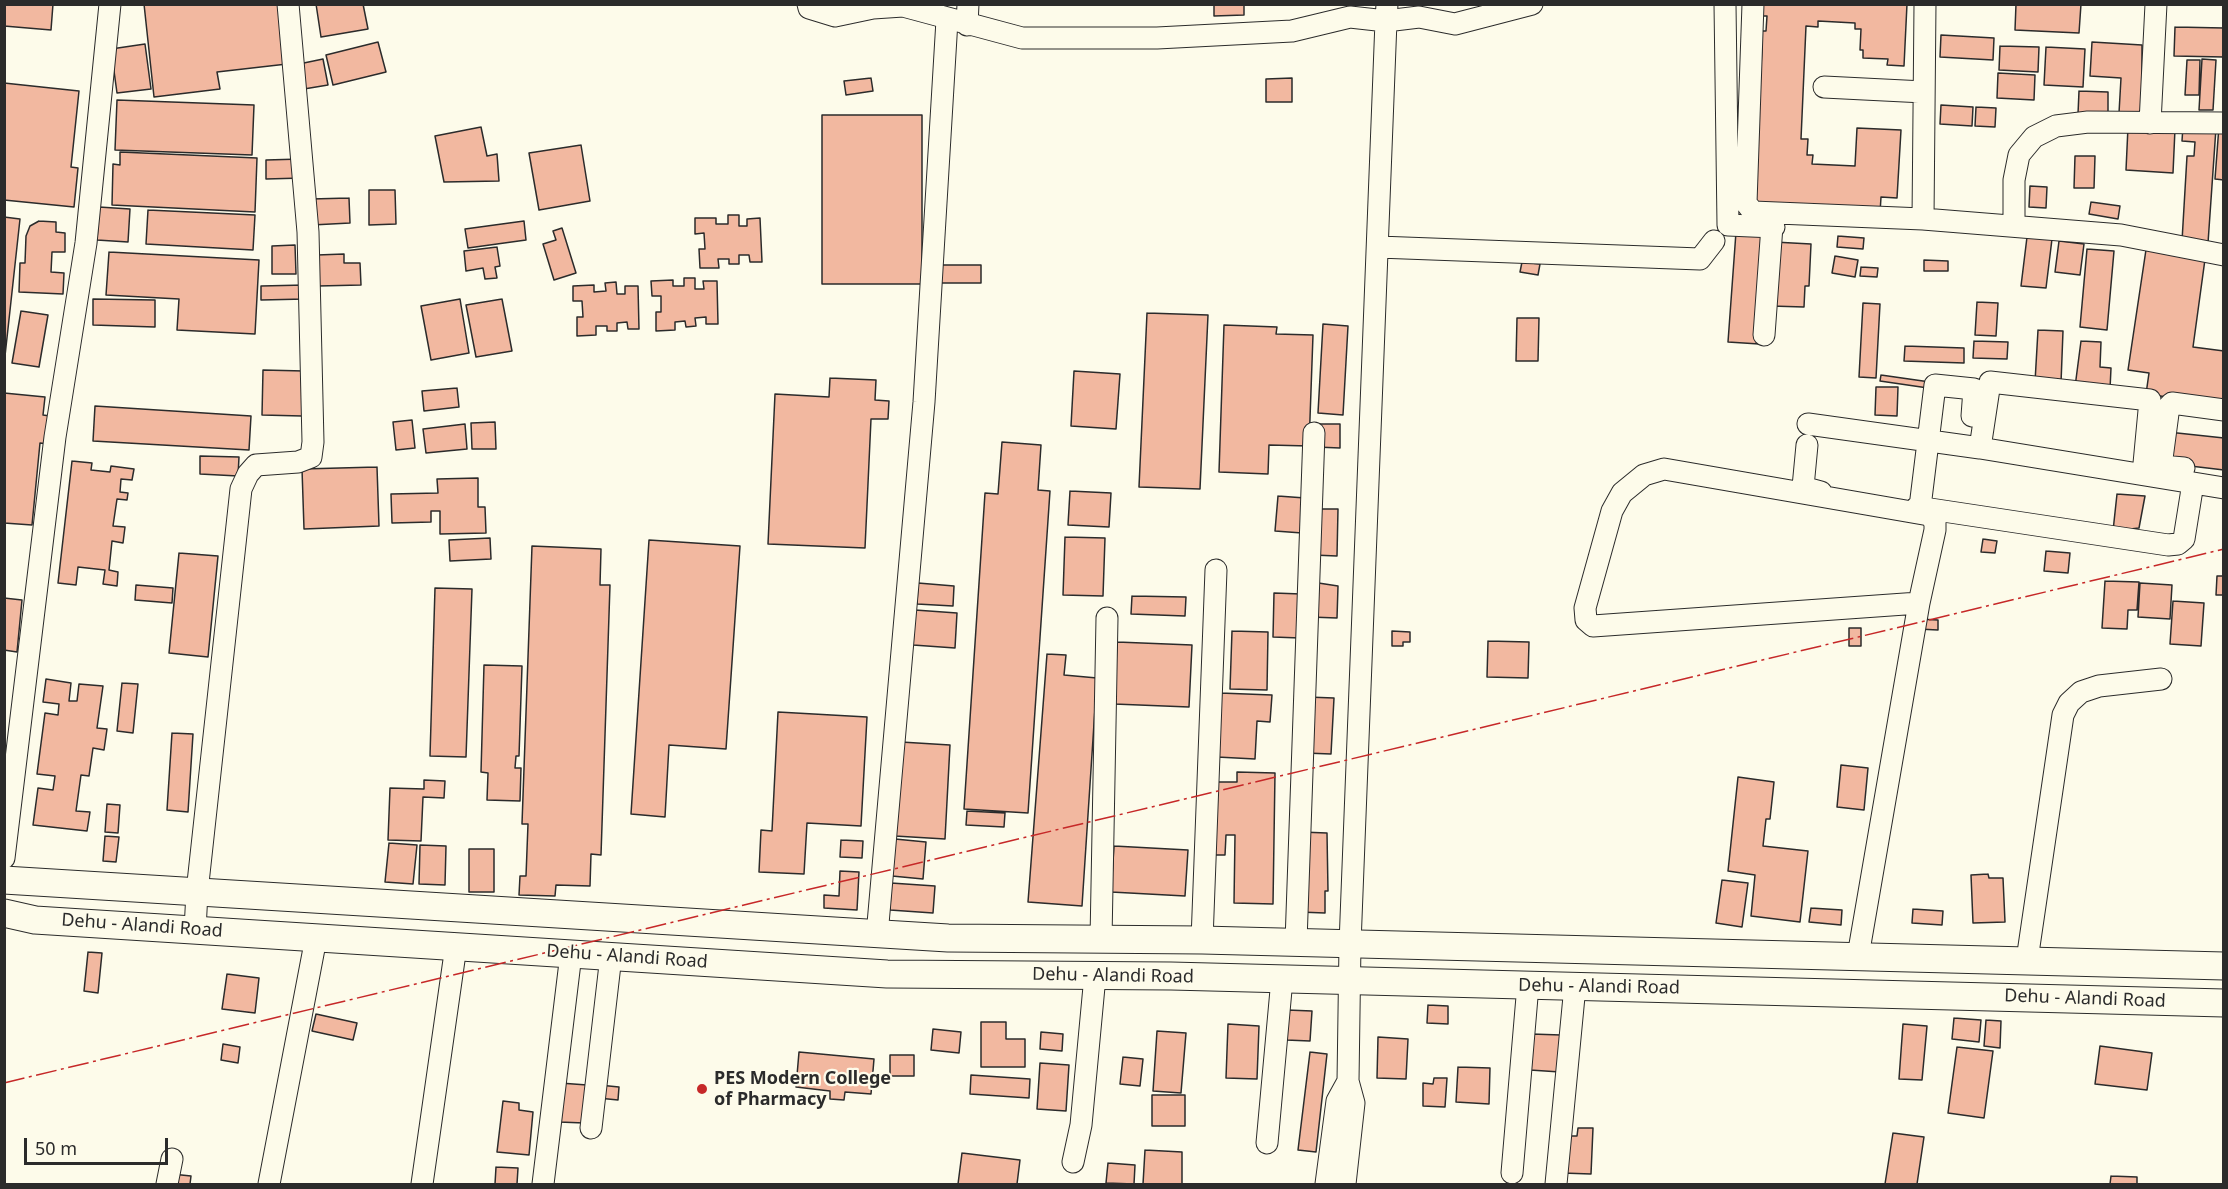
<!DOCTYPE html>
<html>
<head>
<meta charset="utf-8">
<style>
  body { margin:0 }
  #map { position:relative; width:2228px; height:1189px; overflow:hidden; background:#fdfbea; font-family:"Noto Sans",sans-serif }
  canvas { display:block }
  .frame { position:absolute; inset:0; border:6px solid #2b2b2b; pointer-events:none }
  .scale { position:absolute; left:24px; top:1138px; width:144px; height:27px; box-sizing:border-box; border:3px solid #2b2b2b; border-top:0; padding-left:8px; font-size:18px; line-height:21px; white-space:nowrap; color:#2b2b2b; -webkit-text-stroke:4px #fdfbea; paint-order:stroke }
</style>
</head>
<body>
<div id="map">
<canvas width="2228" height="1189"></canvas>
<div class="frame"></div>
<div class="scale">50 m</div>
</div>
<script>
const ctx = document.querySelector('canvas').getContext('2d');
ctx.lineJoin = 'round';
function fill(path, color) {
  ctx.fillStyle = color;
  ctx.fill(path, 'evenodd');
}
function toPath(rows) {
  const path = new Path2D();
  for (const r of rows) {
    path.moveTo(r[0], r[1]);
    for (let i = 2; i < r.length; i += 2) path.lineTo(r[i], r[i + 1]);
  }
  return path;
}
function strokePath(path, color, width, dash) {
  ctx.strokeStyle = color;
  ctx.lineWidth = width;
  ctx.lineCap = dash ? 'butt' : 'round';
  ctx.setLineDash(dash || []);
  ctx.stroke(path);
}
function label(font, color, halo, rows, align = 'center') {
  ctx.font = font + ' "Noto Sans",sans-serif';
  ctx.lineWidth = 4.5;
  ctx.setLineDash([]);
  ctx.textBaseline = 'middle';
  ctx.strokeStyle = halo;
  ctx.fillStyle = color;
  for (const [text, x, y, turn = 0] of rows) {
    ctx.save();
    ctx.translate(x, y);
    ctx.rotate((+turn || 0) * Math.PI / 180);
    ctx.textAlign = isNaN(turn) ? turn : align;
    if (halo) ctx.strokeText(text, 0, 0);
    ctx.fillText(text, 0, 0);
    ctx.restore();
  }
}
const building = toPath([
  [4,4,53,4,51,30,4,26,4,4],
  [144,4,280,4,287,64,217,72,220,89,154,97,144,4],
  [316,4,363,4,368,29,321,37,316,4],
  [1214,4,1244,4,1244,15,1214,16,1214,4],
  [1763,4,1907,4,1904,66,1887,65,1888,59,1863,58,1863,50,1860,50,1861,29,1855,29,1855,23,1818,21,1818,27,1806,26,1801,139,1808,139,1807,155,1813,155,1812,164,1855,166,1857,128,1901,130,1897,198,1881,197,1880,213,1754,202,1762,47,1758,46,1759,31,1766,31,1767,16,1762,16,1763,4],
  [2016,4,2081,4,2079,33,2015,30,2016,4],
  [2175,27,2224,28,2224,57,2174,56,2175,27],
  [1941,35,1994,38,1993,60,1940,57,1941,35],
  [378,42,386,72,333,85,326,55,378,42],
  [2092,42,2142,45,2142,113,2119,113,2121,78,2090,76,2092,42],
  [145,44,151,89,117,93,111,49,145,44],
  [2000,46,2039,47,2038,72,1999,70,2000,46],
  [2046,47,2085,49,2083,87,2044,85,2046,47],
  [323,59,328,85,304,89,299,64,323,59],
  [2202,59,2216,60,2213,110,2199,110,2202,59],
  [2187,60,2200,60,2199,95,2185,95,2187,60],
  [1998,73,2035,75,2034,100,1997,98,1998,73],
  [871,78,873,91,846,95,844,81,871,78],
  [1292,78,1292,102,1266,102,1266,79,1292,78],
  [4,83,79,91,71,167,78,168,74,207,4,200,4,83],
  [2079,91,2108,92,2108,115,2078,114,2079,91],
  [117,100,254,105,252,155,115,150,117,100],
  [1941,105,1973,107,1972,126,1940,124,1941,105],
  [1976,107,1996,108,1995,127,1975,126,1976,107],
  [822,115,922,115,922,284,822,284,822,115],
  [2183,126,2216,128,2208,243,2182,241,2187,156,2194,156,2195,142,2182,141,2183,126],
  [2219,126,2224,126,2224,180,2215,179,2219,126],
  [481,127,487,156,497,154,499,181,444,182,435,136,481,127],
  [2128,127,2175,129,2173,173,2126,170,2128,127],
  [581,145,590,201,539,210,529,153,581,145],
  [120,152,257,158,255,212,112,205,113,164,120,165,120,152],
  [2075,156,2095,156,2094,188,2074,188,2075,156],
  [301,159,302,178,266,179,266,160,301,159],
  [2030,186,2047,187,2046,208,2029,207,2030,186],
  [369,190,395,190,396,224,369,225,369,190],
  [349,198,350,223,312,225,311,199,349,198],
  [2091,202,2120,206,2118,219,2089,214,2091,202],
  [99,207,130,209,128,242,97,240,99,207],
  [148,210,255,215,253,250,146,244,148,210],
  [728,215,739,215,739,226,747,226,747,219,760,218,762,262,750,262,749,255,739,255,739,264,729,264,729,259,718,259,719,268,700,268,699,249,705,249,704,233,695,234,695,218,716,218,716,224,728,224,728,215],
  [4,217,20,219,5,356,4,356,4,217],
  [39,221,56,222,56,232,65,233,65,252,52,252,51,272,64,273,63,294,19,292,20,263,25,263,26,236,30,226,39,221],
  [524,221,526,240,468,248,465,229,524,221],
  [562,228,576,273,554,280,543,244,556,240,553,231,562,228],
  [1736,232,1767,234,1759,344,1728,342,1736,232],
  [1838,236,1864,238,1863,249,1837,247,1838,236],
  [2027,237,2052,239,2046,288,2021,286,2027,237],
  [2059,241,2084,244,2080,275,2055,272,2059,241],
  [1774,242,1811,244,1809,286,1805,286,1804,307,1771,306,1774,242],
  [2147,243,2206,252,2193,347,2224,351,2224,405,2146,394,2149,373,2128,370,2147,243],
  [295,245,296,274,272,274,272,246,295,245],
  [497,247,500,266,495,267,497,278,485,279,483,268,466,271,464,251,497,247],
  [2087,249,2114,251,2107,330,2080,327,2087,249],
  [109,252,259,260,255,334,177,330,179,299,106,295,109,252],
  [344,254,344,263,360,263,361,285,318,286,317,255,344,254],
  [1835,256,1858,260,1855,277,1832,273,1835,256],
  [1924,260,1948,261,1948,271,1924,271,1924,260],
  [1522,262,1540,264,1538,275,1520,272,1522,262],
  [940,265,981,265,981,283,940,283,940,265],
  [1861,267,1878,268,1877,277,1860,276,1861,267],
  [684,278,695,278,695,289,704,289,703,281,717,281,718,324,706,324,706,317,695,318,696,326,686,327,685,321,675,322,675,330,656,331,656,312,661,312,661,296,652,296,651,281,673,280,673,286,684,286,684,278],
  [616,282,617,294,625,294,625,286,638,286,639,329,628,329,627,322,617,323,617,331,607,331,607,326,596,326,596,335,577,336,577,317,583,317,582,301,573,301,573,286,594,285,594,292,606,291,605,283,616,282],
  [305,285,305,299,261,300,261,286,305,285],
  [93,299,155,300,155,327,93,325,93,299],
  [460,299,469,353,431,360,421,306,460,299],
  [502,299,512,351,476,357,466,305,502,299],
  [1977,302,1998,303,1996,336,1975,335,1977,302],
  [1863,303,1880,304,1876,378,1859,377,1863,303],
  [21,311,48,315,39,367,12,363,21,311],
  [1147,313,1208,315,1200,489,1139,487,1147,313],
  [1517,318,1539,318,1538,361,1516,361,1517,318],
  [1323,324,1348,326,1343,415,1318,413,1323,324],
  [1224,325,1277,327,1276,334,1313,335,1309,446,1269,445,1268,474,1219,472,1224,325],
  [2038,330,2063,331,2061,383,2035,382,2038,330],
  [1974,341,2008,342,2007,359,1973,358,1974,341],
  [2081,341,2101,342,2100,367,2111,368,2110,389,2075,387,2081,341],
  [1905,346,1964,348,1964,363,1904,361,1905,346],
  [263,370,304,371,302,416,262,415,263,370],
  [1074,371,1120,374,1116,429,1071,426,1074,371],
  [1881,375,1930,382,1928,388,1880,381,1881,375],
  [830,378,876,380,875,400,889,401,888,419,871,419,865,548,768,544,775,394,829,397,830,378],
  [1876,387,1898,387,1897,416,1875,415,1876,387],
  [457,388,459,407,424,411,422,391,457,388],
  [4,393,45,397,43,415,50,416,48,444,40,443,32,525,4,523,4,393],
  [95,406,251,416,249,450,93,441,95,406],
  [412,420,415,448,396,450,393,422,412,420],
  [495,422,496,449,472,449,471,423,495,422],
  [465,424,467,449,426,453,423,429,465,424],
  [1316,424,1340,424,1340,448,1316,447,1316,424],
  [2168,432,2224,438,2224,470,2165,463,2168,432],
  [1002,442,1041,445,1038,490,1050,491,1028,813,964,809,985,493,998,494,1002,442],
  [200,456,239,457,238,476,200,474,200,456],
  [72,461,92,463,91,470,110,472,111,466,134,469,132,480,121,479,120,492,128,493,127,500,117,499,113,526,125,527,123,543,112,541,109,570,118,572,117,586,103,584,105,570,78,567,76,585,58,583,72,461],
  [377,467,379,526,304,529,302,469,377,467],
  [478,478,478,507,485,507,486,533,440,534,440,511,431,511,431,522,392,523,391,494,438,493,437,479,478,478],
  [1070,491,1111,493,1109,527,1068,525,1070,491],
  [2117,494,2145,496,2139,528,2113,531,2117,494],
  [1278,496,1305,498,1302,533,1275,531,1278,496],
  [1314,509,1338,509,1337,556,1313,555,1314,509],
  [1065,537,1105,538,1103,596,1063,595,1065,537],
  [490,538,491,559,450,561,449,540,490,538],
  [1983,539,1997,541,1995,553,1981,552,1983,539],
  [649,540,740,546,726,749,669,745,665,817,631,814,649,540],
  [532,546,601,549,600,585,610,585,601,855,591,854,590,886,556,885,555,896,519,895,520,876,526,876,528,824,522,824,532,546],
  [2046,551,2070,553,2068,573,2044,571,2046,551],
  [179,553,218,556,208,657,169,653,179,553],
  [2217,576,2224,576,2224,595,2216,595,2217,576],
  [2105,581,2139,582,2137,610,2128,610,2127,629,2102,628,2105,581],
  [1312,582,1338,586,1337,618,1310,617,1312,582],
  [918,583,954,586,953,606,917,604,918,583],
  [2140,583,2172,585,2170,619,2138,617,2140,583],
  [136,585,173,588,172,603,135,600,136,585],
  [435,588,472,589,466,757,430,756,435,588],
  [1274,593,1301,594,1300,638,1273,637,1274,593],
  [1132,596,1186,597,1185,616,1131,614,1132,596],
  [4,598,22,600,17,652,4,650,4,598],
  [2173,601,2204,603,2201,646,2170,644,2173,601],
  [915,610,957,613,955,648,913,645,915,610],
  [1918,619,1938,620,1938,630,1918,629,1918,619],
  [1849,628,1861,628,1861,646,1849,646,1849,628],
  [1232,631,1268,632,1267,690,1230,689,1232,631],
  [1392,631,1410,632,1410,642,1403,642,1403,646,1392,646,1392,631],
  [1488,641,1529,642,1528,678,1487,677,1488,641],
  [1117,642,1192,645,1189,707,1114,704,1117,642],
  [1047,654,1066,655,1064,675,1097,678,1082,906,1028,902,1047,654],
  [484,665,522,666,519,756,516,756,515,768,521,768,520,801,487,800,488,773,481,772,484,665],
  [46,679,71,683,69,701,77,701,79,684,103,686,97,728,107,729,104,750,93,748,89,776,81,775,76,811,90,812,87,831,33,825,38,788,53,790,55,776,37,774,45,713,58,715,59,704,43,702,46,679],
  [122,683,138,684,133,733,117,731,122,683],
  [1220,693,1272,695,1270,722,1257,721,1255,759,1217,757,1220,693],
  [1307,697,1334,698,1331,754,1305,753,1307,697],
  [778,712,867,717,861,826,807,823,804,874,759,872,761,830,772,831,778,712],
  [172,733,193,734,188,812,167,810,172,733],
  [901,742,950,745,945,839,895,836,901,742],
  [1841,765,1868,768,1864,810,1837,807,1841,765],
  [1237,772,1275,773,1273,904,1234,903,1235,835,1226,835,1225,855,1215,855,1216,782,1237,782,1237,772],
  [1738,777,1774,782,1770,819,1766,819,1763,846,1808,851,1800,922,1751,916,1755,875,1728,871,1738,777],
  [424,780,445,781,444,798,423,797,421,841,388,840,390,788,424,789,424,780],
  [107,804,120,805,118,833,105,832,107,804],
  [967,811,1005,813,1004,827,966,825,967,811],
  [1301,832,1327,833,1328,891,1325,891,1325,913,1299,912,1301,832],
  [105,836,119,837,116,862,103,861,105,836],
  [895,839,926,842,923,879,892,876,895,839],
  [841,840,863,841,862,858,840,857,841,840],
  [389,843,417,845,413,884,385,882,389,843],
  [420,845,446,846,445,885,419,884,420,845],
  [1114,846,1188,850,1185,896,1111,892,1114,846],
  [469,849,494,849,494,892,469,892,469,849],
  [840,871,859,872,857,910,824,908,824,895,839,896,840,871],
  [1988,874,1989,878,2003,878,2005,922,1973,923,1971,875,1988,874],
  [1722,880,1748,883,1742,927,1716,923,1722,880],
  [891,883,935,886,933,913,890,910,891,883],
  [1811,908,1842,910,1841,925,1809,922,1811,908],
  [1913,909,1943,911,1942,925,1912,923,1913,909],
  [88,952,102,953,98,993,84,991,88,952],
  [227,974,259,978,255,1013,222,1009,227,974],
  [1428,1005,1448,1006,1448,1024,1427,1023,1428,1005],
  [1287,1010,1312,1011,1310,1041,1286,1040,1287,1010],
  [316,1014,357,1023,353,1040,312,1031,316,1014],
  [1954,1018,1981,1020,1979,1042,1952,1039,1954,1018],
  [1986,1020,2001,1021,2000,1048,1984,1046,1986,1020],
  [981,1022,1006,1022,1006,1039,1025,1039,1025,1067,981,1067,981,1022],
  [1228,1024,1259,1026,1257,1079,1226,1078,1228,1024],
  [1903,1024,1927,1026,1922,1080,1899,1079,1903,1024],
  [933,1029,961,1032,959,1053,931,1050,933,1029],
  [1157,1031,1186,1033,1181,1093,1153,1091,1157,1031],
  [1041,1032,1063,1034,1062,1051,1040,1049,1041,1032],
  [1531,1034,1561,1035,1560,1072,1530,1070,1531,1034],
  [1378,1037,1408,1039,1406,1079,1377,1078,1378,1037],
  [223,1044,240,1047,238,1063,221,1060,223,1044],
  [2100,1046,2152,1053,2147,1090,2095,1084,2100,1046],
  [1957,1047,1993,1051,1984,1118,1948,1113,1957,1047],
  [799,1052,874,1059,871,1094,845,1092,844,1100,830,1099,830,1091,796,1087,799,1052],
  [1310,1052,1327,1054,1316,1152,1298,1150,1310,1052],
  [890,1055,914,1055,914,1076,890,1076,890,1055],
  [1123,1057,1143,1059,1140,1086,1120,1084,1123,1057],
  [1040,1063,1069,1065,1066,1111,1037,1109,1040,1063],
  [1458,1067,1490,1068,1489,1104,1456,1102,1458,1067],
  [971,1075,1030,1079,1029,1098,970,1094,971,1075],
  [1434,1078,1447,1078,1445,1107,1423,1106,1423,1083,1433,1084,1434,1078],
  [560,1083,587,1085,584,1123,559,1122,560,1083],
  [599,1085,619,1087,618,1100,598,1098,599,1085],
  [1152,1095,1185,1095,1185,1126,1152,1126,1152,1095],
  [503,1101,519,1103,519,1110,533,1112,529,1155,497,1152,503,1101],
  [1578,1128,1593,1128,1591,1174,1562,1173,1569,1136,1577,1136,1578,1128],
  [1893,1133,1924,1137,1917,1184,1885,1184,1893,1133],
  [1145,1150,1182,1152,1182,1184,1143,1184,1145,1150],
  [962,1153,1020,1160,1017,1184,958,1184,962,1153],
  [1108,1163,1135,1165,1134,1184,1106,1183,1108,1163],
  [496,1167,518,1168,517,1184,495,1184,496,1167],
  [172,1174,191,1176,190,1184,171,1184,172,1174],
  [2111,1176,2137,1177,2137,1184,2110,1184,2111,1176]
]);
fill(building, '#f2b8a0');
strokePath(building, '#2b2b2b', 1.5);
const minor = toPath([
  [808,4,809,8,835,16,873,8,903,6,1022,38,1157,38,1292,31,1350,17,1386,21,1387,4],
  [1725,4,1728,225,1774,227],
  [1753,4,1746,203,1753,212,1923,219,2121,235,2224,255],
  [967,25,968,4],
  [1824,87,1924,92],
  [2150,123,2156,4],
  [1923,219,1925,4],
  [2014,226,2014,180,2019,155,2034,137,2056,126,2088,122,2224,123],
  [1378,247,1700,259,1714,241],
  [1764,335,1772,226],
  [1808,424,1980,448,2224,488],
  [1807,445,1803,487,1821,492],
  [1980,448,1990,382,2150,400,2143,474],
  [2184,468,2161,466,2169,406,2172,403,2224,410],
  [1917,507,2168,545,2178,544,2184,539,2193,483],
  [1920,507,1935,385,1974,389,1972,416],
  [4,858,55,437,86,243,110,4],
  [195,930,197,892,241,489,248,474,256,465,298,462,311,457,313,442,308,232,288,4],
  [877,935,924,402,947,20],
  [1101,939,1107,618],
  [1202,940,1216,570],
  [1296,942,1314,433],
  [1858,956,1919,603,1593,626,1586,620,1585,608,1612,511,1622,493,1644,475,1664,469,1929,515,1935,522,1935,530,1919,603],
  [2027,960,2063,715,2069,703,2081,692,2099,686,2161,679],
  [591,1128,611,956],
  [1267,1143,1282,979],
  [1073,1162,1081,1125,1095,976],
  [1512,1173,1528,985],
  [167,1184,172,1159],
  [269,1184,316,938],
  [422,1184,456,946],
  [543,1184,571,954],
  [1326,1184,1337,1101,1348,1081],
  [1345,1184,1354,1103,1348,1081,1350,944,1386,21,1419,17,1455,24,1532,4],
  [1556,1184,1575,986]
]);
const major = toPath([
  [4,880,948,938,1202,940,2224,966],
  [4,913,35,920,887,974,1171,976,2224,1003]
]);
strokePath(minor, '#2b2b2b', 23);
strokePath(major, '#2b2b2b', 29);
strokePath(minor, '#fdfbea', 21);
strokePath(major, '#fdfbea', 27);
strokePath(toPath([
  [4,1083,2224,549]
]), '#c62828', 1.5, [21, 4.5, 3, 4.5]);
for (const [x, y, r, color] of [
  [702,1089,6,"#c62828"]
]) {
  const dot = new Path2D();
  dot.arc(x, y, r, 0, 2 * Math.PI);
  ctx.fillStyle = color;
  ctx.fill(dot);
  strokePath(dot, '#fdfbea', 2);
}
label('18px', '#2b2b2b', '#fdfbea', [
  ["Dehu - Alandi Road",142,926,4],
  ["Dehu - Alandi Road",627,957,4],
  ["Dehu - Alandi Road",1113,976,1],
  ["Dehu - Alandi Road",1599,987,1],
  ["Dehu - Alandi Road",2085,999,2]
]);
label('bold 18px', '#2b2b2b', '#fdfbea', [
  ["PES Modern College",714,1079],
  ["of Pharmacy",714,1100]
], 'left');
</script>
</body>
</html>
